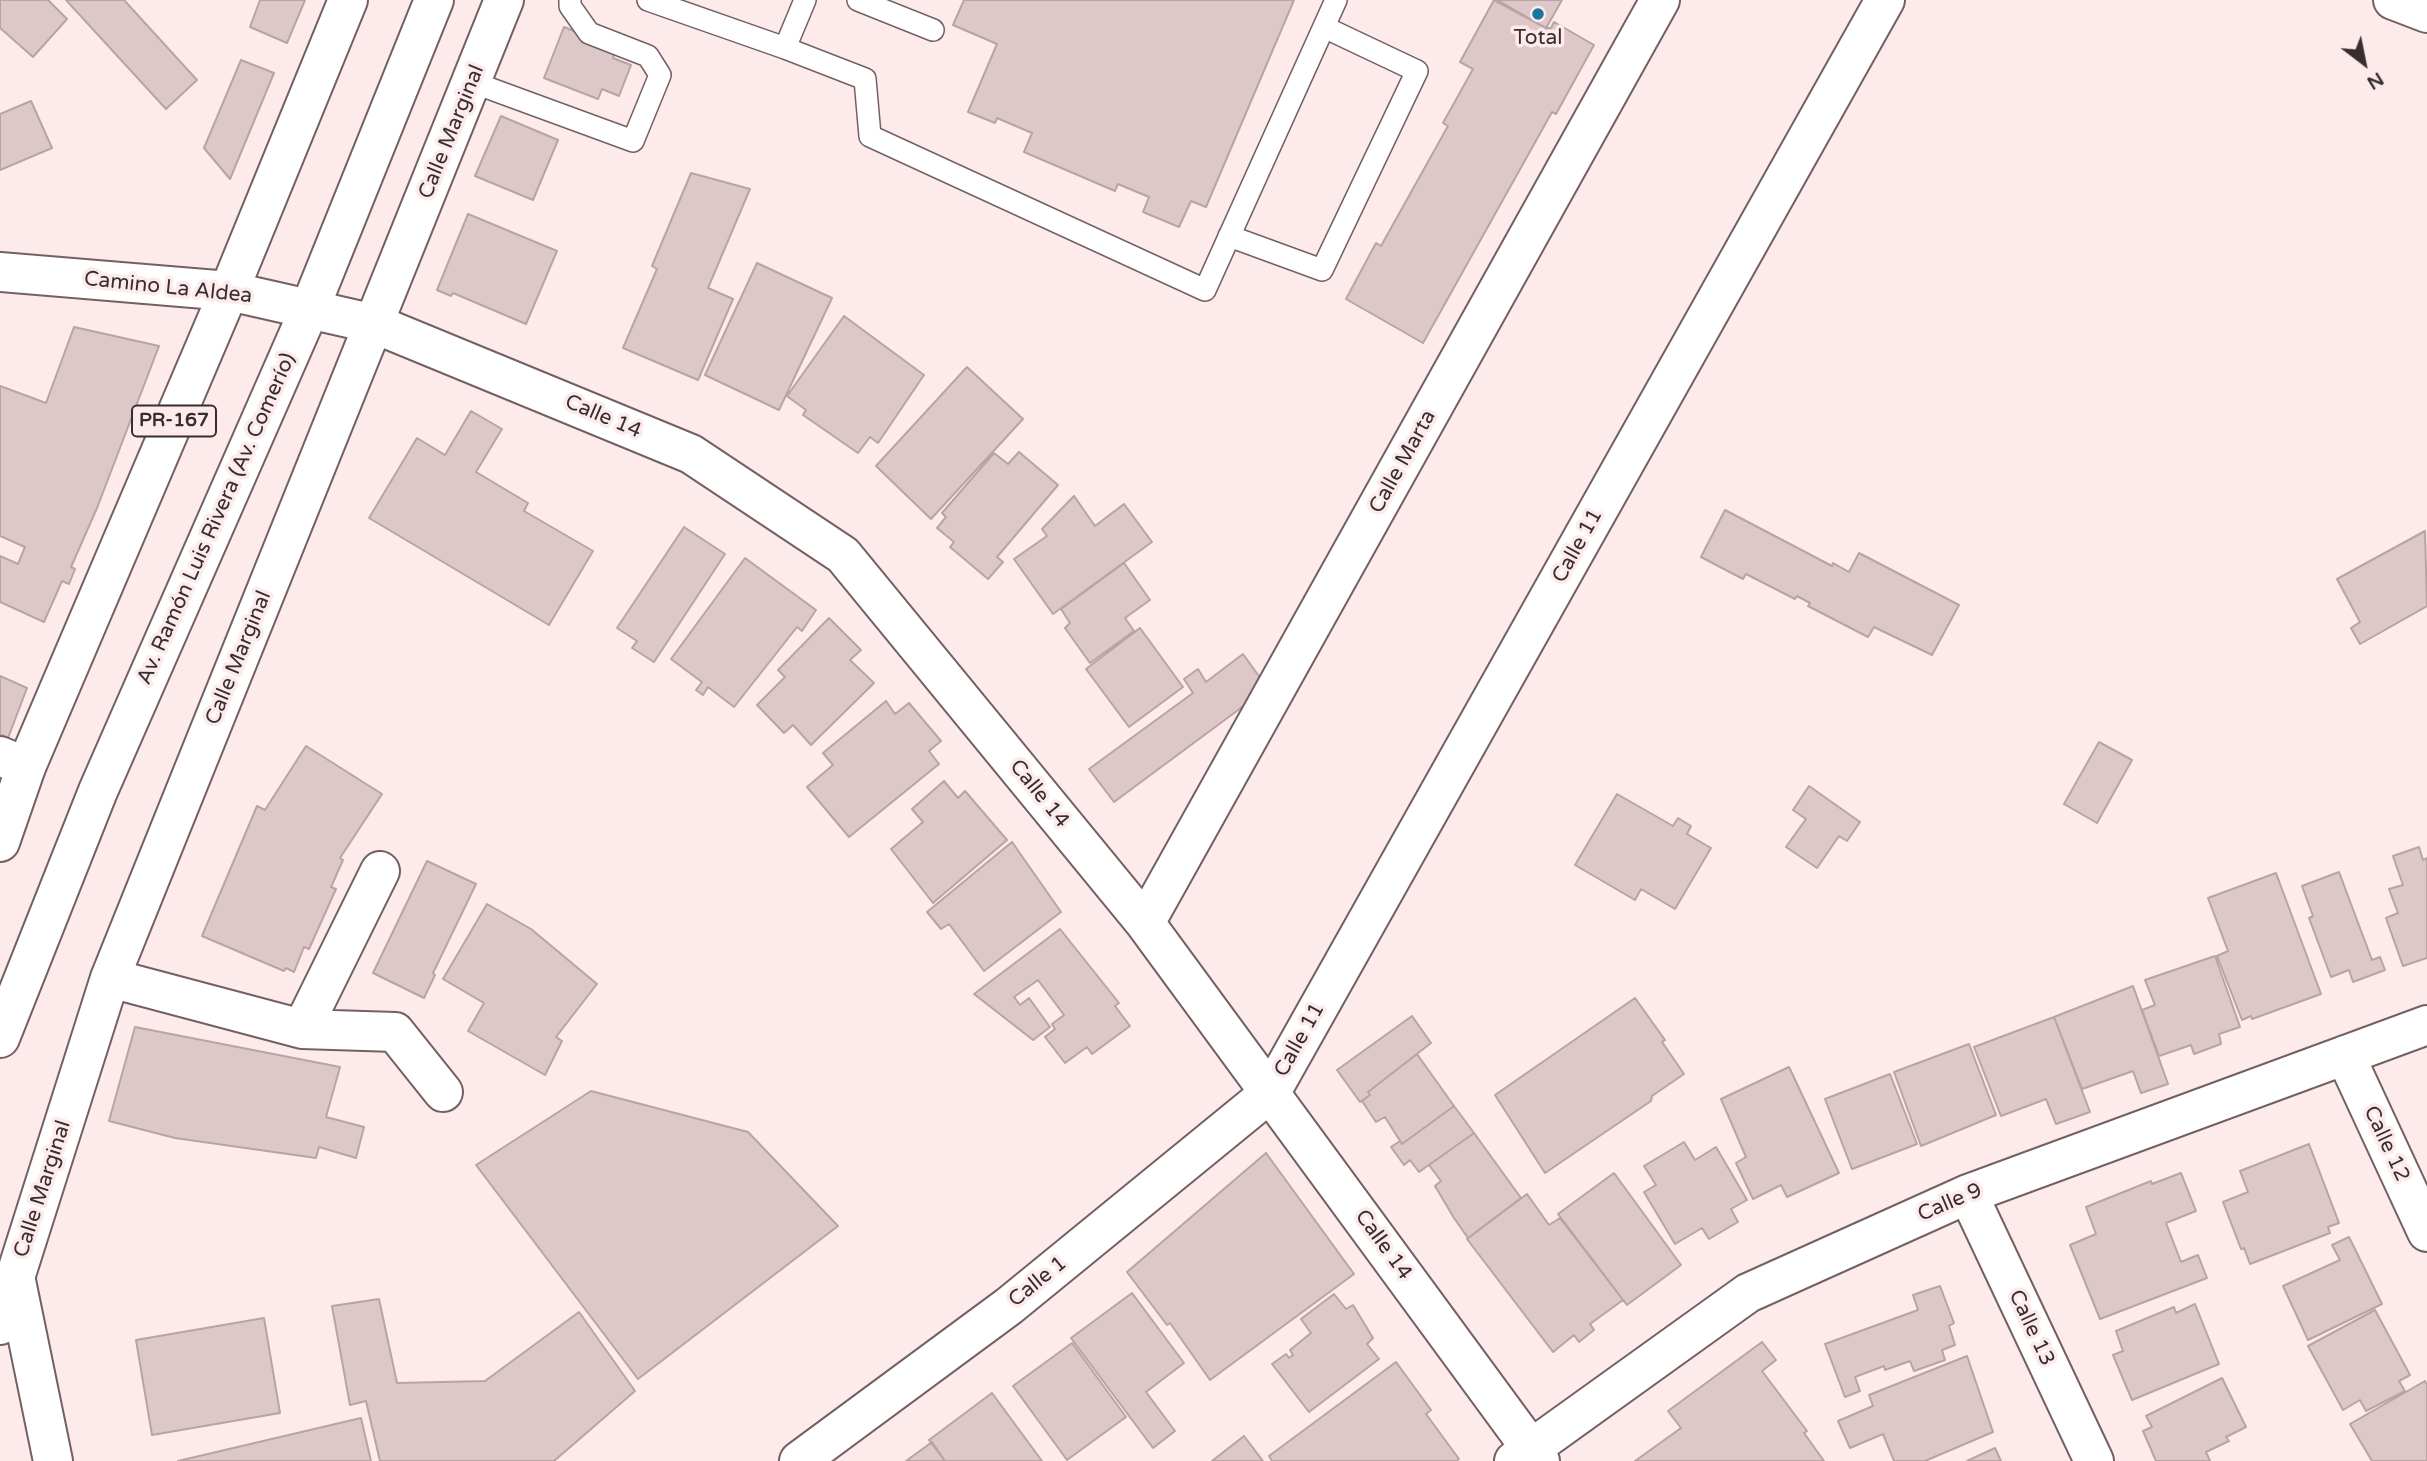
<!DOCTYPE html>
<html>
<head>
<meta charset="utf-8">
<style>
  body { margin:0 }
  #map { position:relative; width:2427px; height:1461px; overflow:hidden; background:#fdeaea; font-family:"Varela Round",sans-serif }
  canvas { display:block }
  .north { position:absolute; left:2329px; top:28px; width:70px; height:70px; -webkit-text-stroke:5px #fdeaea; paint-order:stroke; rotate:148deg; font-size:19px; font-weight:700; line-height:28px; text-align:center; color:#372e2f }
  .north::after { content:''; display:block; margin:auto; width:24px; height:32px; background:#372e2f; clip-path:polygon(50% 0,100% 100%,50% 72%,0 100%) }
</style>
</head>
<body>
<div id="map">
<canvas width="2427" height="1461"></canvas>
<div class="north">N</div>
</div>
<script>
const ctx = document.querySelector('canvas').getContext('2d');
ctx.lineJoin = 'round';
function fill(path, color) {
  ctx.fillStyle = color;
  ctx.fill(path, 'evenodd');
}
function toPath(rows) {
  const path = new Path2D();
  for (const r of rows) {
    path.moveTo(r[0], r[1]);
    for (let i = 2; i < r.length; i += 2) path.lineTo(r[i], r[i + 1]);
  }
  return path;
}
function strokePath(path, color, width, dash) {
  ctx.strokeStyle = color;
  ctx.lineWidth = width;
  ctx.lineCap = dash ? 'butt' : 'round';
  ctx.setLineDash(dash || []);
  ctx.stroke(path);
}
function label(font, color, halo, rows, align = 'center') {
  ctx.font = font + ' "Varela Round",sans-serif';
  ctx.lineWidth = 7;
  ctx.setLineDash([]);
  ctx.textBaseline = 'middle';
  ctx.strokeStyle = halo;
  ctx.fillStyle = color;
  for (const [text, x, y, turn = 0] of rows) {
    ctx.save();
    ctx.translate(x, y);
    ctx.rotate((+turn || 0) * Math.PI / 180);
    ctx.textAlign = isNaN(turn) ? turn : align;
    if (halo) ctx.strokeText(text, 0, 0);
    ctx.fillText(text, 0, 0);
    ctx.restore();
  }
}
const building = toPath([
  [0,0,48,0,67,19,33,57,0,28,0,0],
  [66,0,124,0,197,80,166,109,66,0],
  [260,0,305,0,287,43,250,27,260,0],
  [964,0,1294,0,1206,207,1191,201,1179,227,1143,212,1149,197,1118,184,1115,191,1024,152,1032,133,997,118,995,123,968,112,997,44,953,25,964,0],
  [1494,0,1546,28,1551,28,1554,22,1594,45,1556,114,1552,112,1423,343,1346,299,1376,243,1381,246,1448,126,1443,123,1473,69,1460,62,1494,0],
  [1497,0,1562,0,1546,28,1497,0],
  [564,27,617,48,613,58,631,65,619,96,602,89,598,99,544,78,564,27],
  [241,60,274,73,230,179,204,148,241,60],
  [31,101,52,148,0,170,0,114,31,101],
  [501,116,558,140,533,200,475,176,501,116],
  [691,173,750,189,708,288,733,299,698,380,623,348,657,269,652,266,691,173],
  [468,214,557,251,526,324,453,293,451,296,437,290,468,214],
  [757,263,832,298,779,410,705,375,757,263],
  [844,316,924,375,878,443,870,437,858,453,803,415,806,410,787,396,844,316],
  [74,327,159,346,97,508,71,567,75,569,69,584,62,581,44,622,0,602,0,556,18,564,25,547,0,536,0,386,46,403,74,327],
  [967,367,1023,419,931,519,876,466,967,367],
  [471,411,502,429,476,472,528,503,524,511,593,551,549,625,369,518,417,438,445,455,471,411],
  [1019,452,1058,485,997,557,1003,562,988,579,950,547,954,542,937,528,946,517,942,513,994,453,1008,464,1019,452],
  [1074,496,1095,526,1124,504,1152,542,1053,614,1014,559,1047,536,1042,529,1074,496],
  [1725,510,1832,566,1833,563,1849,572,1859,553,1959,605,1932,655,1874,627,1868,637,1808,606,1810,603,1797,596,1795,599,1746,574,1743,579,1701,557,1725,510],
  [684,527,725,554,654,662,632,648,637,641,617,628,684,527],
  [2425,531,2427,606,2360,644,2351,628,2360,622,2337,579,2425,531],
  [745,558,816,610,802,631,797,627,734,707,708,687,703,695,696,690,702,682,671,659,745,558],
  [1124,563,1150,600,1125,618,1134,631,1090,663,1065,628,1070,623,1061,609,1124,563],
  [829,618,861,650,850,660,874,683,811,745,793,725,784,733,757,705,785,677,778,670,829,618],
  [1140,628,1183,687,1129,727,1086,669,1140,628],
  [1243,654,1261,679,1249,702,1114,802,1089,769,1193,693,1184,679,1198,669,1206,682,1243,654],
  [0,676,27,688,8,738,0,734,0,676],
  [886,701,895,714,909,703,941,741,929,751,939,764,849,837,807,787,833,765,823,753,886,701],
  [2099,742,2132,760,2097,823,2064,804,2099,742],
  [306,746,382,794,340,858,343,860,331,887,336,889,309,949,304,947,294,972,286,968,284,971,202,936,257,806,265,810,306,746],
  [944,781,958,798,965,791,1007,840,933,903,891,849,923,822,912,809,944,781],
  [1809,786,1860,822,1847,841,1839,836,1817,868,1786,847,1806,819,1793,810,1809,786],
  [1617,794,1673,826,1678,818,1691,826,1687,834,1711,848,1675,909,1641,889,1635,900,1575,865,1617,794],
  [1012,842,1061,912,984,971,949,924,941,929,927,912,1012,842],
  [2419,847,2423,860,2427,858,2427,958,2403,966,2386,918,2398,913,2389,889,2403,885,2393,856,2419,847],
  [427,861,476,884,433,973,435,975,424,998,373,973,427,861],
  [2339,872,2372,960,2380,957,2385,970,2353,982,2349,970,2331,977,2309,918,2313,916,2302,886,2339,872],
  [2276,873,2321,994,2252,1019,2251,1016,2242,1020,2217,956,2228,951,2208,898,2276,873],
  [487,904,531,929,597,984,556,1037,562,1041,545,1075,468,1031,484,1003,443,979,487,904],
  [1060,929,1119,1003,1115,1006,1130,1026,1092,1054,1087,1047,1065,1063,1045,1037,1055,1029,1052,1024,1064,1015,1038,980,1014,997,1020,1005,1029,998,1050,1027,1033,1040,974,994,1060,929],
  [2215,956,2240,1027,2219,1034,2221,1044,2194,1054,2191,1045,2159,1056,2142,1010,2155,1005,2145,980,2215,956],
  [2133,986,2168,1084,2141,1093,2133,1071,2082,1089,2054,1017,2133,986],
  [1635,998,1665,1040,1662,1042,1684,1074,1652,1096,1651,1101,1545,1173,1495,1095,1635,998],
  [1412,1016,1431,1043,1368,1092,1370,1095,1360,1102,1337,1070,1412,1016],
  [2054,1017,2090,1112,2056,1124,2046,1099,2001,1116,1974,1047,2054,1017],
  [135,1027,340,1067,326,1117,364,1127,356,1158,319,1147,316,1158,175,1138,109,1121,135,1027],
  [1969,1044,1996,1115,1921,1146,1894,1072,1969,1044],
  [1417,1054,1454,1106,1402,1144,1385,1117,1376,1122,1362,1101,1370,1095,1368,1092,1417,1054],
  [1789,1067,1839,1173,1787,1197,1781,1185,1753,1199,1736,1163,1746,1157,1721,1099,1789,1067],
  [1890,1074,1917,1144,1852,1169,1825,1099,1890,1074],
  [591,1091,748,1132,838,1226,638,1379,476,1165,591,1091],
  [1454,1106,1474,1133,1419,1172,1410,1160,1404,1165,1391,1147,1400,1141,1402,1144,1454,1106],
  [1474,1133,1521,1198,1468,1238,1454,1218,1435,1186,1441,1181,1429,1165,1474,1133],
  [1684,1142,1695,1160,1716,1147,1747,1200,1731,1209,1738,1222,1709,1239,1702,1228,1675,1244,1644,1192,1656,1185,1644,1166,1684,1142],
  [2309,1144,2339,1223,2328,1227,2330,1233,2250,1264,2244,1248,2241,1249,2223,1202,2248,1192,2240,1171,2309,1144],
  [1266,1153,1354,1274,1210,1380,1170,1323,1167,1325,1127,1272,1266,1153],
  [1614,1173,1681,1265,1627,1305,1558,1214,1614,1173],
  [2181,1173,2196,1211,2166,1223,2181,1262,2198,1255,2207,1278,2100,1319,2070,1245,2096,1234,2086,1207,2151,1181,2152,1184,2181,1173],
  [1527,1194,1549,1225,1560,1218,1623,1300,1590,1324,1594,1330,1579,1342,1574,1335,1553,1352,1467,1239,1527,1194],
  [2349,1237,2382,1304,2308,1340,2283,1286,2340,1260,2332,1245,2349,1237],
  [1940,1286,1954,1323,1949,1326,1955,1345,1942,1350,1945,1360,1914,1371,1910,1361,1885,1370,1884,1366,1855,1377,1860,1391,1845,1397,1825,1344,1918,1310,1913,1295,1940,1286],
  [1132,1293,1184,1363,1146,1392,1175,1431,1153,1448,1071,1338,1132,1293],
  [1334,1294,1346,1309,1353,1305,1373,1338,1367,1344,1379,1359,1309,1412,1272,1364,1286,1354,1289,1358,1293,1355,1290,1350,1311,1333,1301,1319,1334,1294],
  [379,1299,397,1383,485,1381,579,1312,635,1391,554,1461,380,1461,366,1401,350,1405,332,1306,379,1299],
  [2195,1304,2219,1364,2132,1400,2113,1355,2123,1351,2116,1331,2174,1307,2176,1313,2195,1304],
  [2375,1310,2410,1375,2399,1381,2405,1391,2366,1411,2360,1400,2343,1410,2308,1346,2375,1310],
  [264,1318,280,1413,152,1435,136,1340,264,1318],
  [1762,1342,1776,1360,1762,1371,1807,1431,1804,1433,1824,1461,1635,1461,1681,1428,1668,1411,1762,1342],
  [1072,1343,1126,1417,1067,1460,1013,1386,1072,1343],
  [1967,1356,1993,1432,1925,1461,1894,1461,1883,1434,1850,1448,1838,1421,1873,1406,1869,1395,1967,1356],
  [1396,1362,1431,1410,1426,1414,1459,1459,1456,1461,1272,1461,1269,1456,1396,1362],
  [2222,1378,2246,1427,2226,1437,2229,1441,2206,1452,2210,1461,2156,1461,2143,1431,2152,1427,2146,1416,2222,1378],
  [2425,1381,2427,1385,2427,1461,2372,1461,2350,1424,2425,1381],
  [992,1393,1042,1461,945,1461,929,1440,992,1393],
  [361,1418,371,1461,178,1461,361,1418],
  [1244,1436,1263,1461,1212,1461,1244,1436],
  [932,1442,945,1461,906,1461,932,1442],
  [1995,1448,2001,1461,1967,1461,1995,1448]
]);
fill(building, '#dec7c8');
strokePath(building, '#b9a3a4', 2);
const service = toPath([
  [648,0,785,48,805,0],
  [858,0,933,30],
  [785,48,865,79,870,136,1205,290,1336,0],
  [472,82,633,141,660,75,648,56,589,33,570,6,570,0],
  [1229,236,1322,270,1417,71,1324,27]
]);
const minor = toPath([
  [2393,0,2427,13],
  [375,324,691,454,843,555,1145,923,1540,1461],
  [0,756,26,767],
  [1145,923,1660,0],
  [110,978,302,1029,395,1032,443,1092],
  [302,1029,380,871],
  [2345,1055,2427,1232],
  [1968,1194,2094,1461],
  [0,1325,110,978,504,0],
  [799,1461,1009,1306,1271,1092,1885,0],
  [1514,1461,1748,1293,1968,1194,2427,1025]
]);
const tertiary = toPath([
  [0,272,229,291,375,324],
  [15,1276,53,1461]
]);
const primary = toPath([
  [0,842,26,767,229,291,348,0],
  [0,1038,98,791,310,308,434,0]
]);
strokePath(service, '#746061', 24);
strokePath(minor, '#746061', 42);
strokePath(tertiary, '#746061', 42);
strokePath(primary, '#746061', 42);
strokePath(service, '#fff', 21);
strokePath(minor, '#fff', 38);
strokePath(tertiary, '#fff', 38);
strokePath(primary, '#fff', 38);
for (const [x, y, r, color] of [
  [1538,14,7,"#1478a4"]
]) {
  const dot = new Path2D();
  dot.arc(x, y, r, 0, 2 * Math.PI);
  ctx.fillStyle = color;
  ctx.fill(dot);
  strokePath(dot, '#fdeaea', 2.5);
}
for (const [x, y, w] of [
  [174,421,84]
]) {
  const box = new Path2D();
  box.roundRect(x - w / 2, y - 15.5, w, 31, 5);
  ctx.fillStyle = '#fdeaea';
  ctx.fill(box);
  strokePath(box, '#372e2f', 2);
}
label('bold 19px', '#372e2f', null, [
  ["PR-167",174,421]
]);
label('21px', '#372e2f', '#fdeaea', [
  ["Total",1538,38]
]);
label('21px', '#372e2f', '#fdeaea', [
  ["Calle Marginal",452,132,-68],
  ["Camino La Aldea",168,288,6],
  ["Calle 14",603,417,23],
  ["Calle Marta",1403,462,-61],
  ["Av. Ramón Luis Rivera (Av. Comerío)",217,519,-66],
  ["Calle 11",1578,546,-61],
  ["Calle Marginal",239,658,-68],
  ["Calle 14",1039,794,51],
  ["Calle 11",1300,1040,-61],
  ["Calle 12",2386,1144,65],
  ["Calle Marginal",43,1189,-72],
  ["Calle 9",1950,1203,-23],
  ["Calle 14",1383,1245,54],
  ["Calle 1",1038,1282,-39],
  ["Calle 13",2031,1328,65]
]);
</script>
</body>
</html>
